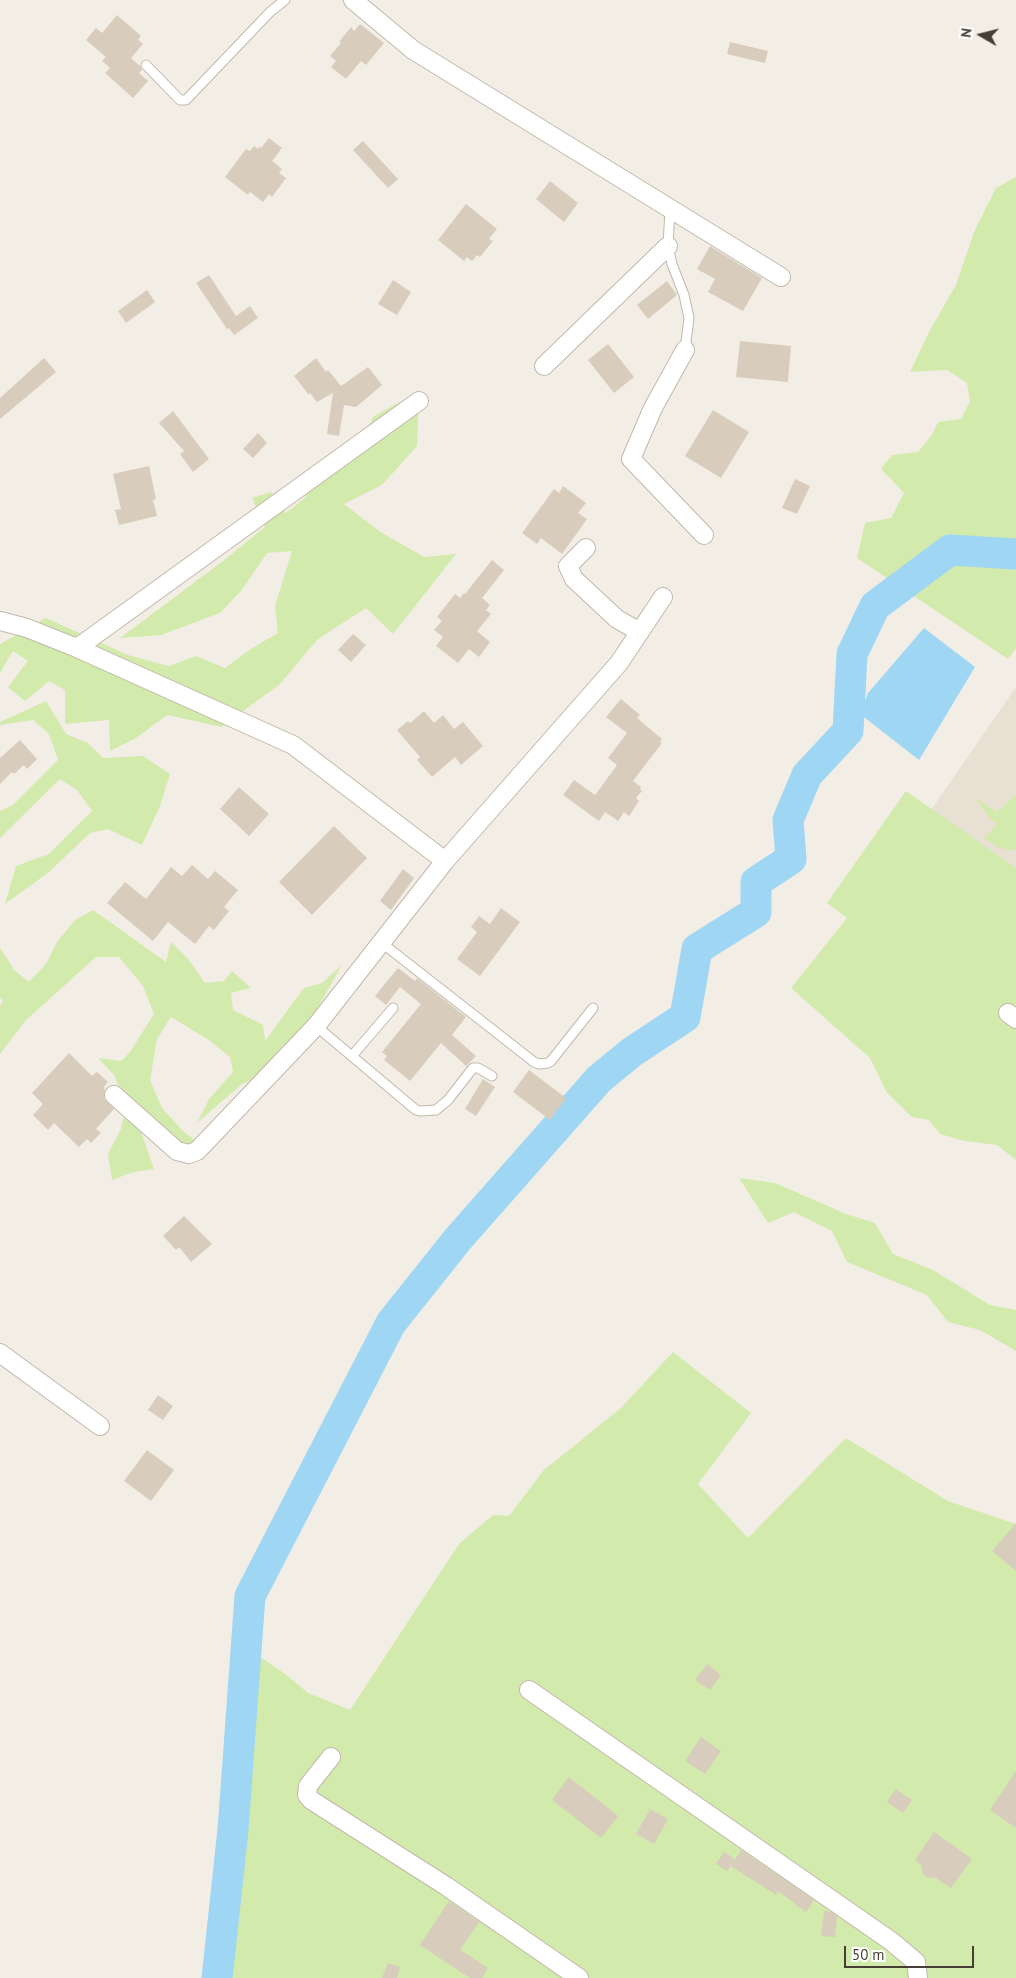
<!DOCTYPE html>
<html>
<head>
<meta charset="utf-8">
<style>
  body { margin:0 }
  #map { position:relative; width:1016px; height:1978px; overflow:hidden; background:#f3eee5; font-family:"PT Sans",sans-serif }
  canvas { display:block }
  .north { position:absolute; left:956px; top:10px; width:50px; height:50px; -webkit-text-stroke:4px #fff; paint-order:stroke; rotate:278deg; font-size:14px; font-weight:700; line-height:20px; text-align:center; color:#463e35 }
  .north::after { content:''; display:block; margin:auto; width:18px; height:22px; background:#463e35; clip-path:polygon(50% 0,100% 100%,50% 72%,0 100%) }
  .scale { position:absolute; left:844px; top:1946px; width:130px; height:22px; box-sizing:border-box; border:2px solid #463e35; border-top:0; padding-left:6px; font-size:15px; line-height:18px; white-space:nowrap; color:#463e35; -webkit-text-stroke:4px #fff; paint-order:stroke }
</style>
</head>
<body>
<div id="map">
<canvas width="1016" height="1978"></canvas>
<div class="north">N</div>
<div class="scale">50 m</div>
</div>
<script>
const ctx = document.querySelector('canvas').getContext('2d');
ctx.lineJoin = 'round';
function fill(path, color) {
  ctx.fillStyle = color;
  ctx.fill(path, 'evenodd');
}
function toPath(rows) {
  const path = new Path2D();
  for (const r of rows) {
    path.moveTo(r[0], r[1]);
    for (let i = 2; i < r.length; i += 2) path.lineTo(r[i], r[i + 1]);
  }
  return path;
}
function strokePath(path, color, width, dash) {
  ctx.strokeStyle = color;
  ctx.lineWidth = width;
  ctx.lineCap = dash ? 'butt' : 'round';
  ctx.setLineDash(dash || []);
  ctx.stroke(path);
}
fill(toPath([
  [1016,687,1016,904,915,833]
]), '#e8e0d3');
fill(toPath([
  [1016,177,1016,648,1008,659,857,558,865,523,891,518,904,493,881,469,892,455,918,452,932,435,938,422,961,419,970,401,967,383,947,370,910,372,930,330,956,285,974,232,996,188],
  [419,392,417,446,382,485,344,504,379,531,424,557,456,554,393,634,366,608,318,639,279,685,221,727,167,715,136,738,110,751,109,720,65,724,65,690,49,681,25,701,8,687,28,661,13,651,0,673,0,644,46,618,128,655,169,666,196,656,225,668,249,650,278,633,275,606,292,551,267,553,241,591,220,613,161,635,120,638,223,561,265,527,252,498,271,492,286,513,306,497,309,471,337,468,349,440,367,428,374,416],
  [46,701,66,734,88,743,103,758,143,756,170,774,160,806,142,845,108,829,90,833,49,872,5,904,16,866,49,854,92,811,77,790,60,779,0,838,0,811,13,805,58,760,49,734,33,720,0,725,0,722],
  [906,791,1016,868,1016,1160,997,1145,965,1141,940,1134,929,1120,912,1117,887,1093,870,1058,791,988,847,918,827,903],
  [1016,795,1016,847,1012,851,997,847,984,838,998,823,992,821,974,797,997,812],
  [93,910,166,962,171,942,189,960,205,983,224,981,232,971,251,988,231,993,233,1010,263,1025,265,1041,304,988,322,983,342,965,317,1009,264,1074,242,1084,197,1123,209,1099,233,1072,230,1057,209,1040,171,1017,157,1039,150,1080,162,1108,184,1132,200,1144,170,1147,134,1112,154,1169,133,1172,112,1180,108,1154,121,1129,126,1107,114,1075,98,1058,121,1061,130,1052,154,1014,143,986,119,957,96,957,26,1020,0,1054,0,1006,3,1001,0,997,0,948,15,971,29,982,46,964,57,942,75,920],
  [739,1178,775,1183,846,1214,875,1223,893,1254,933,1270,990,1305,1016,1310,1016,1351,980,1330,948,1322,927,1295,847,1262,832,1231,794,1212,768,1223],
  [673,1352,751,1413,698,1484,748,1538,846,1438,948,1501,1016,1524,1016,1978,223,1978,252,1651,288,1676,308,1693,350,1710,459,1544,493,1515,509,1516,544,1470,621,1408]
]), '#d2eaac');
fill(toPath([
  [924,628,975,667,919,760,860,714,868,693]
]), '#9fd6f3');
strokePath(toPath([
  [217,1978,233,1830,250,1596,391,1323,458,1239,599,1079,632,1052,685,1017,697,949,756,912,756,882,791,859,788,820,807,775,848,731,852,654,875,606,950,550,1016,554]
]), '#9fd6f3', 31);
fill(toPath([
  [117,15,141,36,138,40,143,44,131,58,140,66,142,70,139,73,148,81,133,98,105,73,110,68,102,61,106,57,86,40,96,28,102,33],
  [360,24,384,43,366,65,361,61,346,79,331,67,336,61,330,56,341,43,339,42,351,27,354,31],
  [730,42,768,51,765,63,727,54],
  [269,138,282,148,272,161,282,169,279,173,286,178,272,197,269,194,263,202,250,192,248,195,225,177,246,149,250,151,254,146,258,149,260,146,261,148],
  [363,141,398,179,388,188,353,150],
  [550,181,578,203,564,222,536,199],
  [466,204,497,229,489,239,493,241,480,257,477,255,472,261,467,257,464,261,438,240],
  [710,246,762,278,743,311,708,292,715,279,697,269],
  [209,275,236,316,250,306,258,318,234,335,229,328,227,329,196,283],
  [393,280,411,292,397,315,378,304],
  [667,281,677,295,648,319,637,305],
  [147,290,155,302,126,323,118,311],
  [740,341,791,346,788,382,736,377],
  [608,344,634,377,614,393,588,360],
  [44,358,56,372,0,419,0,398],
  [316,358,326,372,328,370,341,386,368,367,382,385,356,407,344,405,339,436,327,434,333,393,317,402,310,393,309,395,294,376],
  [713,410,749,432,721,478,685,456],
  [173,411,209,459,193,472,180,454,184,451,159,423],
  [258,433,267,443,253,458,243,449],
  [149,466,156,499,153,500,157,516,119,525,115,510,121,509,113,474],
  [795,479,810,486,797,514,782,508],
  [563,486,586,503,578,513,587,519,562,554,541,538,537,544,522,533,554,489,559,493],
  [492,560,504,570,482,598,490,605,486,610,491,614,477,631,490,642,479,657,469,649,458,663,436,646,443,637,434,630,442,621,437,617,455,594,460,598,464,593,465,594],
  [353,634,366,645,351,662,338,650],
  [621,699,640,715,637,718,662,739,660,742,662,743,633,781,641,787,640,789,642,791,636,798,639,801,629,816,624,812,618,821,605,812,599,821,563,795,574,780,595,795,617,765,608,758,627,733,606,717],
  [424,711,434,723,443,715,454,729,463,722,483,746,461,765,455,757,432,777,417,760,420,757,397,730,408,721,410,723],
  [20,740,37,759,27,769,24,765,14,774,12,772,0,784,0,758],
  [239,787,269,814,249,836,220,809],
  [334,826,367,858,312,915,279,882],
  [192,865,208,879,215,871,238,890,224,907,229,911,214,930,209,926,195,944,168,922,153,941,107,903,125,882,146,899,171,867,182,876],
  [403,869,414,878,391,910,380,901],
  [501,908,520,922,480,976,457,959,477,932,471,927,479,916,490,924],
  [398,968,415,981,417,978,466,1017,452,1035,476,1056,466,1066,441,1043,410,1081,384,1060,387,1056,382,1052,421,1004,400,987,386,1005,375,996],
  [69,1053,92,1076,97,1072,108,1082,103,1088,105,1090,104,1098,114,1109,96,1129,101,1133,91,1143,87,1139,79,1147,54,1123,48,1130,33,1115,43,1104,32,1093],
  [529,1070,566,1098,550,1120,513,1092],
  [483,1079,495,1087,476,1116,465,1109],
  [184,1216,212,1244,191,1262,179,1247,176,1250,163,1236],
  [158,1395,173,1406,163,1420,148,1410],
  [147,1450,174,1470,151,1501,124,1481],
  [1016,1523,1016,1571,992,1551],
  [707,1664,721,1675,710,1690,695,1680],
  [701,1737,721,1751,705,1774,685,1761],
  [1016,1771,1016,1828,990,1810],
  [569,1777,618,1816,601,1838,552,1800],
  [896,1789,912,1800,903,1813,887,1802],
  [650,1809,668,1819,654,1844,636,1834],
  [934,1832,972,1859,951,1888,936,1878,926,1877,923,1874,921,1865,915,1860],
  [741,1850,814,1900,806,1912,778,1891,776,1895,731,1866],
  [724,1852,735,1859,727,1871,716,1864],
  [449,1901,479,1922,460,1950,488,1968,482,1978,470,1978,420,1945],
  [824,1911,830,1912,837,1916,835,1937,821,1936],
  [388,1963,400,1967,397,1978,382,1978]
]), '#d8ccbd');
const service = toPath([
  [146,65,180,100,186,100,270,12,285,0],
  [670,209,668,246,672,264,684,295,689,318,685,350],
  [382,943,534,1062,539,1064,548,1063,551,1061,593,1008],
  [316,1026,416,1110,420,1111,436,1110,448,1100,473,1068,478,1068,492,1076],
  [352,1056,393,1008]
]);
const minor = toPath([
  [353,0,413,50,781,277],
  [685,350,653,408,631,459,704,535],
  [544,366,668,246],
  [586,548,568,566,574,579,617,619,640,632],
  [0,621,27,628,77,648,293,745,445,861],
  [77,648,419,401],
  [1008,1013,1016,1019],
  [114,1095,177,1151,189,1154,197,1151,316,1026,445,861,619,663,663,597],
  [0,1353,100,1426],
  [529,1690,891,1941,916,1962,918,1978],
  [331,1757,308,1786,307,1795,311,1800,446,1886,579,1978]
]);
strokePath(service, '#c2b8ab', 11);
strokePath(minor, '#c2b8ab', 20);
strokePath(service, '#fff', 9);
strokePath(minor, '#fff', 18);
</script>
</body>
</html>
